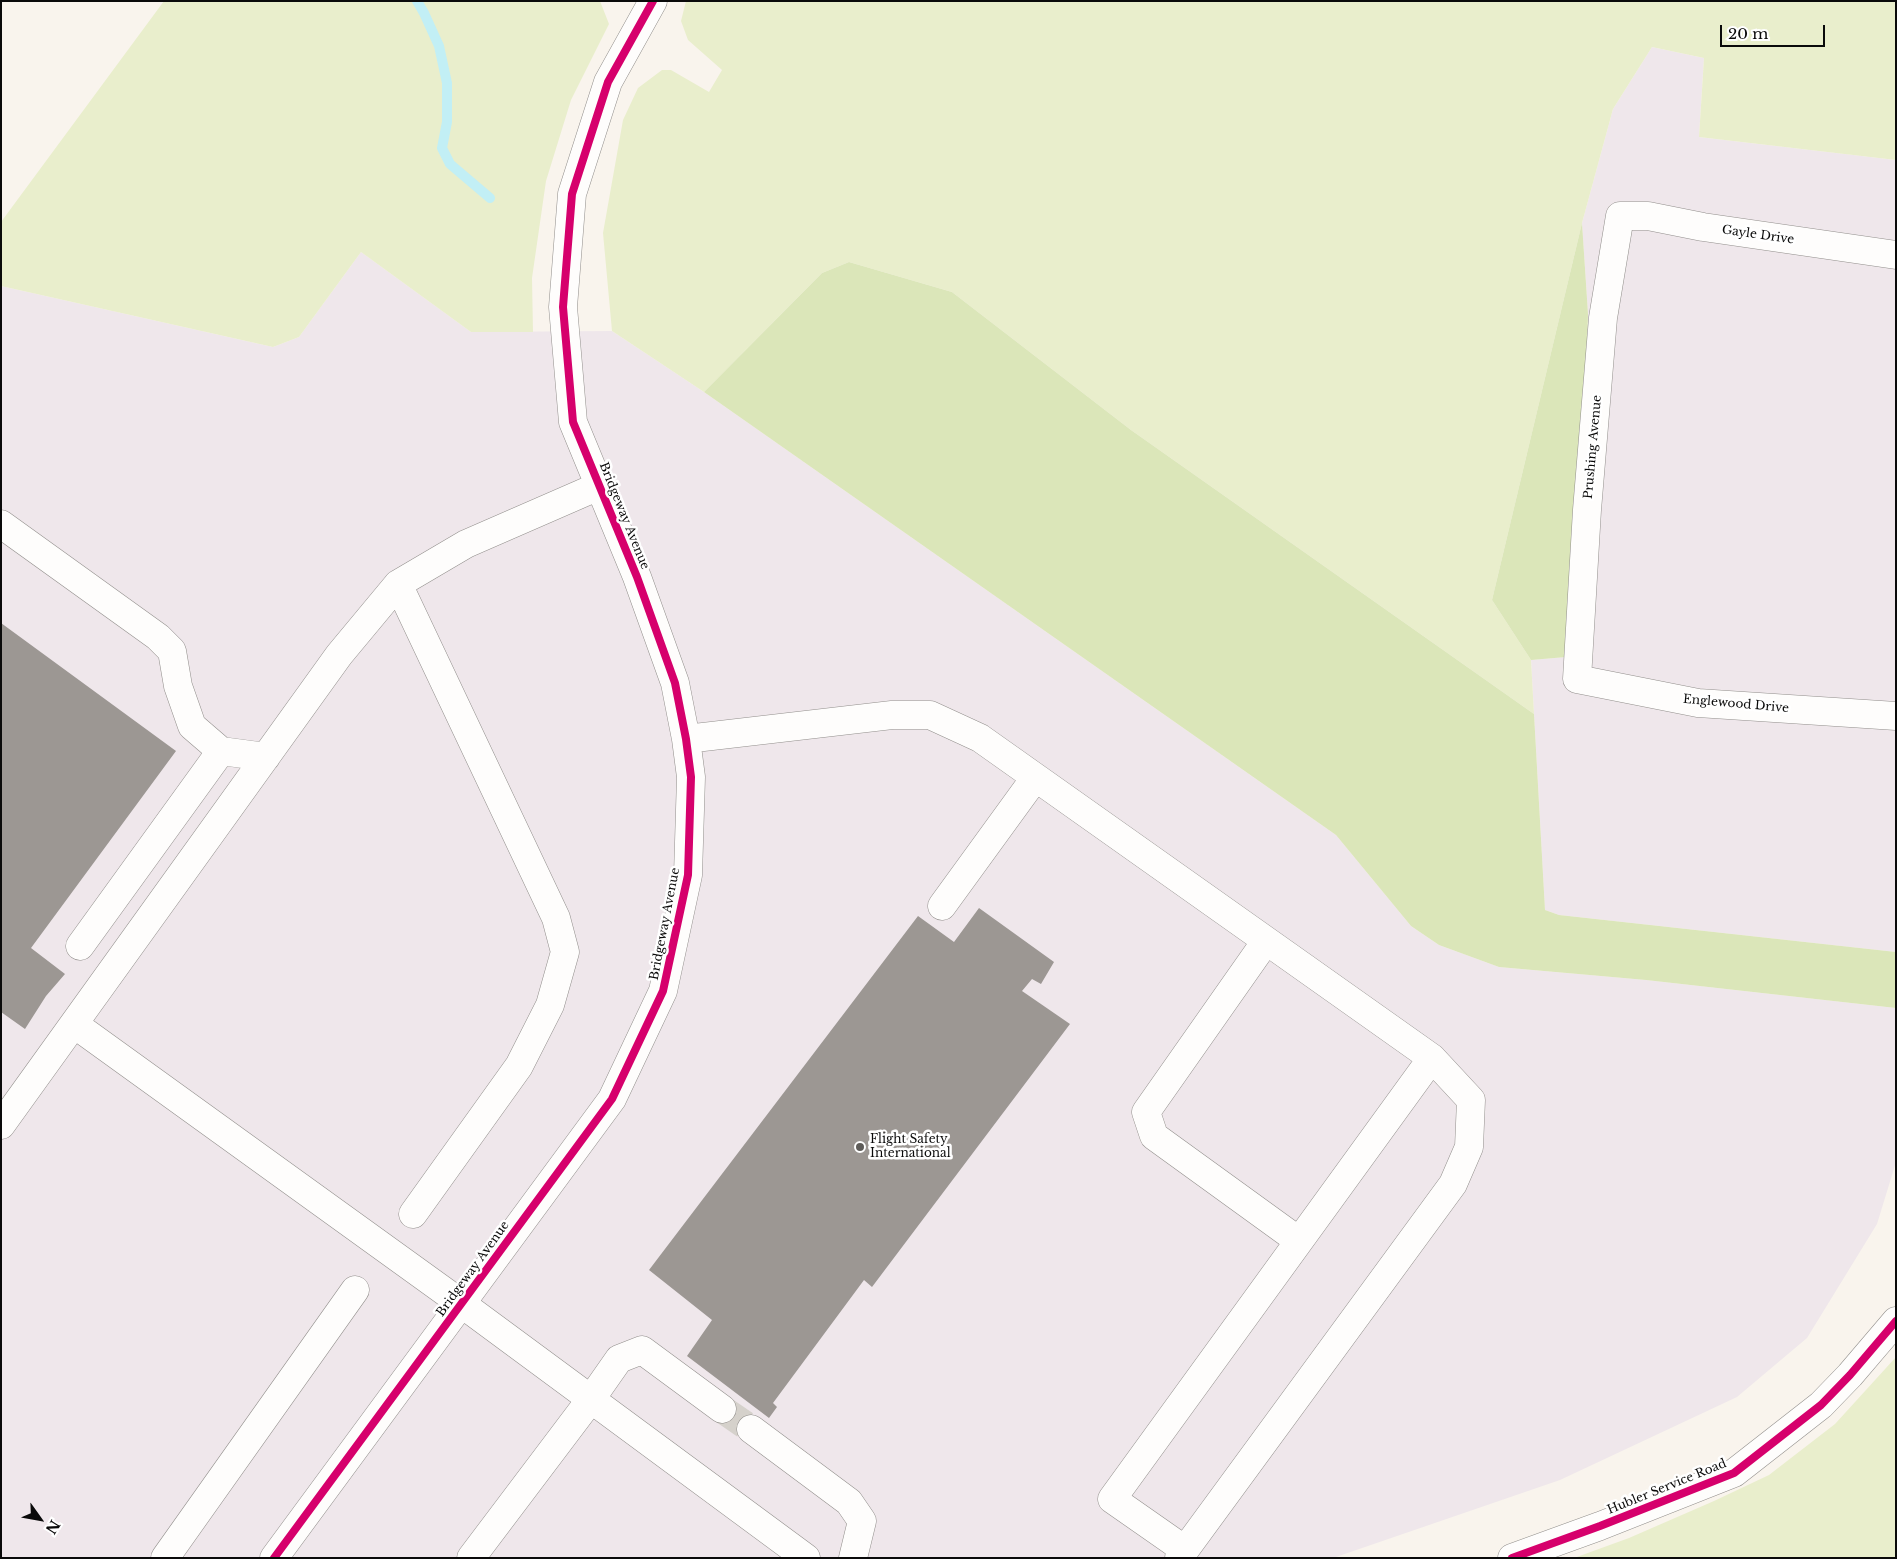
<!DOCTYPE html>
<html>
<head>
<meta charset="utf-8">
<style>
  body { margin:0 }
  #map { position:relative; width:1897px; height:1559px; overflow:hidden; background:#f9f4ed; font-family:"Libre Baskerville",serif }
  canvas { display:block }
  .frame { position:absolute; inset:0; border:2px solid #0a0a0a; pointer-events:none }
  .north { position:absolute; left:15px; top:1494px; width:50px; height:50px; -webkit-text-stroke:4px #fff; paint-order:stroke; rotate:122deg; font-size:14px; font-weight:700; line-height:20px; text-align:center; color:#0a0a0a }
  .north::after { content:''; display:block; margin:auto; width:18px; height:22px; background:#0a0a0a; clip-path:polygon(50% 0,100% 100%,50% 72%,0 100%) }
  .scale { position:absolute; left:1720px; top:25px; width:105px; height:22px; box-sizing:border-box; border:2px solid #0a0a0a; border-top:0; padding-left:6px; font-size:15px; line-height:18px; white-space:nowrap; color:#0a0a0a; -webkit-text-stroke:4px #fff; paint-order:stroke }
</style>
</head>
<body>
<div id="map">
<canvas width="1897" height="1559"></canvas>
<div class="frame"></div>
<div class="north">N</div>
<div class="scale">20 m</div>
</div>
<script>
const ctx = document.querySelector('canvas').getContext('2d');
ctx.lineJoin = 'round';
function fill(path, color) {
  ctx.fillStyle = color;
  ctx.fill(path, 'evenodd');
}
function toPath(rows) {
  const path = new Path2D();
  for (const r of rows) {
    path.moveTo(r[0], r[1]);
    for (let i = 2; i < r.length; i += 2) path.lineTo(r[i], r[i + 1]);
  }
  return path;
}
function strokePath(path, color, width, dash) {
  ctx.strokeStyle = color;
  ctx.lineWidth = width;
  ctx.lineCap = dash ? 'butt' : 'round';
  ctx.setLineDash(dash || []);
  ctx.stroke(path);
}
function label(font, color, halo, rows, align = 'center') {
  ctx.font = font + ' "Libre Baskerville",serif';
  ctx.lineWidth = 5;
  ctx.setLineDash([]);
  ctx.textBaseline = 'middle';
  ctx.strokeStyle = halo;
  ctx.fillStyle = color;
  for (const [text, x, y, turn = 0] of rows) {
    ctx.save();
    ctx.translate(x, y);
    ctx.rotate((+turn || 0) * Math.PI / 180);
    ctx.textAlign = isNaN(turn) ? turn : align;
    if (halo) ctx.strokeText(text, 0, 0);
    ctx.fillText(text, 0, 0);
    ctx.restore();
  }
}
fill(toPath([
  [1652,47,1704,58,1699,137,1896,160,1896,952,1559,915,1545,910,1531,660,1577,656,1588,314,1582,223,1613,109],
  [361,252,471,332,612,331,704,392,1336,835,1411,926,1439,945,1499,967,1646,980,1896,1008,1896,1162,1877,1224,1807,1338,1737,1397,1560,1480,1333,1558,1,1558,1,286,273,347,299,337]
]), '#efe7eb');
fill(toPath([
  [164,1,600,1,609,24,571,100,546,181,532,278,533,332,471,332,361,252,299,337,273,347,1,286,1,222],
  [686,1,1896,1,1896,160,1699,137,1704,58,1652,47,1613,109,1582,223,1492,600,1531,660,1534,714,1131,430,952,292,849,262,822,273,704,392,612,331,603,233,623,120,638,88,662,70,671,70,709,92,722,70,688,40,681,21],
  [1896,1357,1896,1558,1574,1558,1629,1538,1714,1501,1769,1475,1835,1424]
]), '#e9eecc');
fill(toPath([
  [1582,223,1588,314,1578,656,1531,660,1492,600],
  [849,262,952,292,1131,430,1534,714,1545,910,1559,915,1896,952,1896,1008,1646,980,1499,967,1439,945,1411,926,1336,835,704,392,822,273]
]), '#dbe6b9');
strokePath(toPath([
  [417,1,424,13,439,46,447,83,447,122,442,148,450,164,490,198]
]), '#c2eff5', 10);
fill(toPath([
  [1,623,176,751,31,948,65,974,46,996,25,1029,1,1012],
  [979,908,1054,962,1041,984,1032,979,1022,991,1070,1024,872,1287,864,1280,773,1403,777,1407,769,1418,687,1356,712,1320,649,1270,918,916,954,942]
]), '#9c9793');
strokePath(toPath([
  [722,1409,751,1429]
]), '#d5d1cb', 28, [28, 14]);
const minor = toPath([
  [1896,255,1703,227,1648,216,1620,216,1603,318,1587,510,1577,679,1698,703,1896,716],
  [1,524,158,637,172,651,178,686,192,726,221,751,266,757],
  [398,584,556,918,565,952,550,1005,519,1066,413,1214],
  [686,739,892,715,930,715,980,738,1432,1058,1471,1100,1469,1147,1453,1184,1179,1558],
  [942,906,1035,778],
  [1266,941,1146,1112,1154,1136,1299,1241],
  [80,946,221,751],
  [74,1024,462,1304,806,1558],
  [1,1125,339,655,398,584,466,544,599,486],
  [751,1429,849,1502,862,1521,853,1558],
  [1185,1550,1112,1499,1432,1058],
  [165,1558,355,1290],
  [274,1558,612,1099,663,991,688,875,691,777,686,739,675,683,637,577,573,422,563,307,572,194,608,82,653,1],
  [471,1558,591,1399,619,1359,642,1350,722,1409],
  [1512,1558,1600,1526,1734,1473,1821,1405,1850,1375,1896,1321]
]);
strokePath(minor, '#928f8c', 29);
strokePath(minor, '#fefdfc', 28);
strokePath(toPath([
  [274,1558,612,1099,663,991,688,875,691,777,686,739,675,683,637,577,573,422,563,307,572,194,608,82,653,1],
  [1512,1558,1600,1526,1734,1473,1821,1405,1850,1375,1896,1321]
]), '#d6006c', 8);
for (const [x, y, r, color] of [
  [860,1147,5,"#5e5c59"]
]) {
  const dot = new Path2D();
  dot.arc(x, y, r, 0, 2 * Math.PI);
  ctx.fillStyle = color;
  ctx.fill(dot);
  strokePath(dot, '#fff', 2);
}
label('12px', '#0a0a0a', '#fff', [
  ["Gayle Drive",1758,235,8],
  ["Prushing Avenue",1593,447,-85],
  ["Bridgeway Avenue",624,516,68],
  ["Englewood Drive",1736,704,5],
  ["Bridgeway Avenue",665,924,-79],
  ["Bridgeway Avenue",473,1269,-54],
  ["Hubler Service Road",1667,1487,-22]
]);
label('12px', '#0a0a0a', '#fff', [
  ["Flight Safety",870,1140],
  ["International",870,1154]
], 'left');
</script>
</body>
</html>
